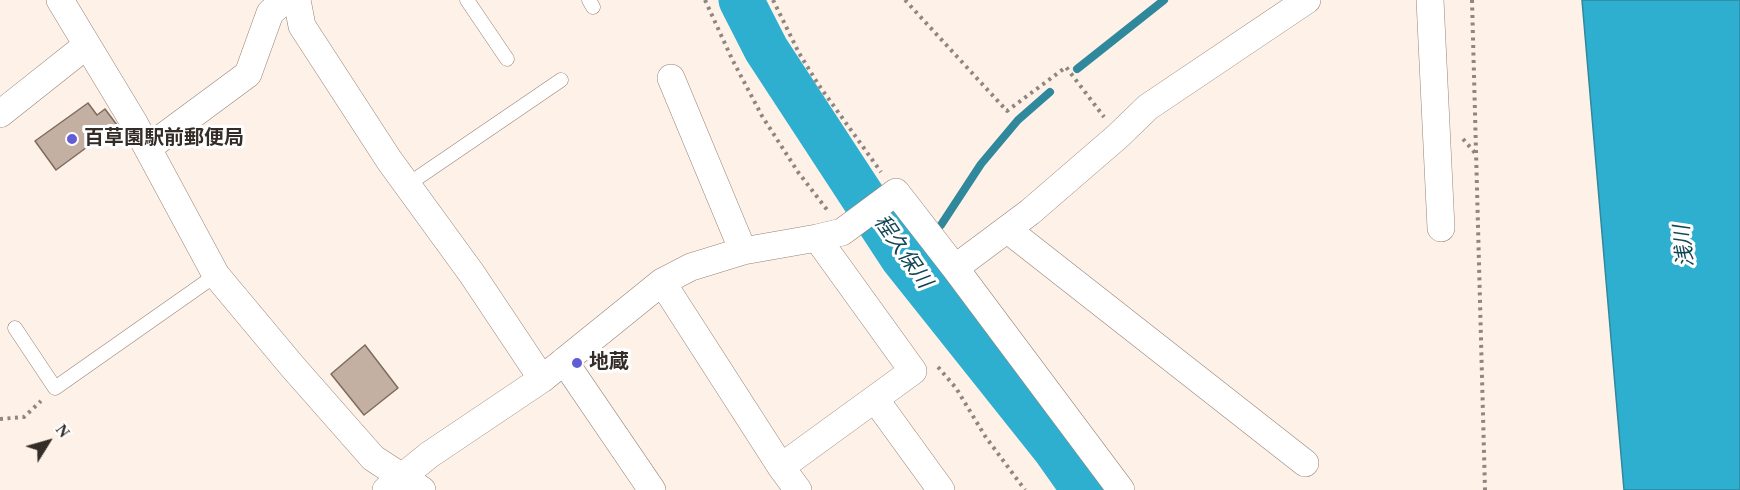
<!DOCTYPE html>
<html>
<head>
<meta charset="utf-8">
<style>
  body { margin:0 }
  #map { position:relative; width:1740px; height:490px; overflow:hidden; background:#fef1e8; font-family:"Times New Roman",serif }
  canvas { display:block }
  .north { position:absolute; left:18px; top:412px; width:60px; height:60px; -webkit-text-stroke:4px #fff; paint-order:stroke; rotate:53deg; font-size:16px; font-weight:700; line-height:24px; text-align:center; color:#342c27 }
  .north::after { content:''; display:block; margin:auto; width:21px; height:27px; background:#342c27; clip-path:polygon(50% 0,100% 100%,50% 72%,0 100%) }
</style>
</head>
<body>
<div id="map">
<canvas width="1740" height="490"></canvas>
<div class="north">N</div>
</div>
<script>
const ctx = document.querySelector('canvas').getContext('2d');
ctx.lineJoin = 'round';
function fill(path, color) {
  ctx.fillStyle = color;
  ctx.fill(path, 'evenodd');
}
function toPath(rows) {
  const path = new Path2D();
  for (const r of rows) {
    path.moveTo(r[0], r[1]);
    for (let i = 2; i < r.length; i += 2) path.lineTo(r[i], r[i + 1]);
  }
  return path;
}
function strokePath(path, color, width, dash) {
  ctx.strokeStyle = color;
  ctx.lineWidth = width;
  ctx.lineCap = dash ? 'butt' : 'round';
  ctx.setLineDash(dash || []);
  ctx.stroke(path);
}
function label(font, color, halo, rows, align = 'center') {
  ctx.font = font + ' "Times New Roman","Noto Sans JP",serif';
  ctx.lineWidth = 6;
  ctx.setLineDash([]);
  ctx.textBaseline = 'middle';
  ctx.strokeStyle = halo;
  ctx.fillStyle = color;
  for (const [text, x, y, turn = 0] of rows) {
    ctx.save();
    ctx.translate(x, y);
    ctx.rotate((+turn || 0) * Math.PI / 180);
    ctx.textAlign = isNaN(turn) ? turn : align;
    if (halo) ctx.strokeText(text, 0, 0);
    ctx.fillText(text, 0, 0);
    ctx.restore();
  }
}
const water = toPath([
  [1582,0,1740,0,1740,490,1624,490,1582,0]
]);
fill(water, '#2fafcf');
strokePath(water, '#30889d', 1.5);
strokePath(toPath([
  [1077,69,1164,0],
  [941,225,981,164,1018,120,1050,92],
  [909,265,921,250]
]), '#30889d', 8);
strokePath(toPath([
  [741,0,766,49,902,257,1055,449,1084,490]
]), '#2fafcf', 45);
const building = toPath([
  [88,103,97,115,105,109,117,125,56,170,35,141,88,103],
  [365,345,398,388,364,415,331,374,365,345]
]);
fill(building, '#c4b0a2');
strokePath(building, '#7d6b5e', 1.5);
const lane = toPath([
  [467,0,507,59],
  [589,0,593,7],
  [407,185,561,80],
  [15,328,55,388,216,275]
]);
const street = toPath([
  [60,0,133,121,216,275,292,366,373,458,422,490],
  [297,0,302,26,389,160,472,274,542,379],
  [1430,0,1441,228],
  [671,78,743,251],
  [0,114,87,45],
  [148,148,248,74,270,13,284,0],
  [1008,230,1305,463],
  [955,268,1121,490],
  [662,282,781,467,798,490],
  [564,361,652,490],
  [875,399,941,490],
  [781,467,913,371,817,238],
  [386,490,429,455,542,379,662,282,691,267,743,251,817,238,842,232,896,192,955,268,1030,212,1118,136,1148,107,1307,0]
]);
strokePath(lane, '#968377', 15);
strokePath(street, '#968377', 28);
strokePath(toPath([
  [705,0,732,59,762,116,798,172,828,211],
  [773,0,799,53,818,84,881,172],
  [905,0,1007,111,1066,67,1104,117],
  [1472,0,1485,490],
  [1463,139,1476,154],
  [938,367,956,388,985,436,1025,490],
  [0,419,24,417,41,401]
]), '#90867f', 4, [3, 4.5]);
strokePath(lane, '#fff', 14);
strokePath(street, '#fff', 27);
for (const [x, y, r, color] of [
  [72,139,6,"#615dd6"],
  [577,363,6,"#615dd6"]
]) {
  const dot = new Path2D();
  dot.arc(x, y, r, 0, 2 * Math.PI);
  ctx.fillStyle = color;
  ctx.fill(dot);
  strokePath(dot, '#fff', 2);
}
label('bold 20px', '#342c27', '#fff', [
  ["百草園駅前郵便局",84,139],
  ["地蔵",589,363]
], 'left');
label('italic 21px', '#124654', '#fff', [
  ["浅川",1685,246,-96],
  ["程久保川",902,252,55]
]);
</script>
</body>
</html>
